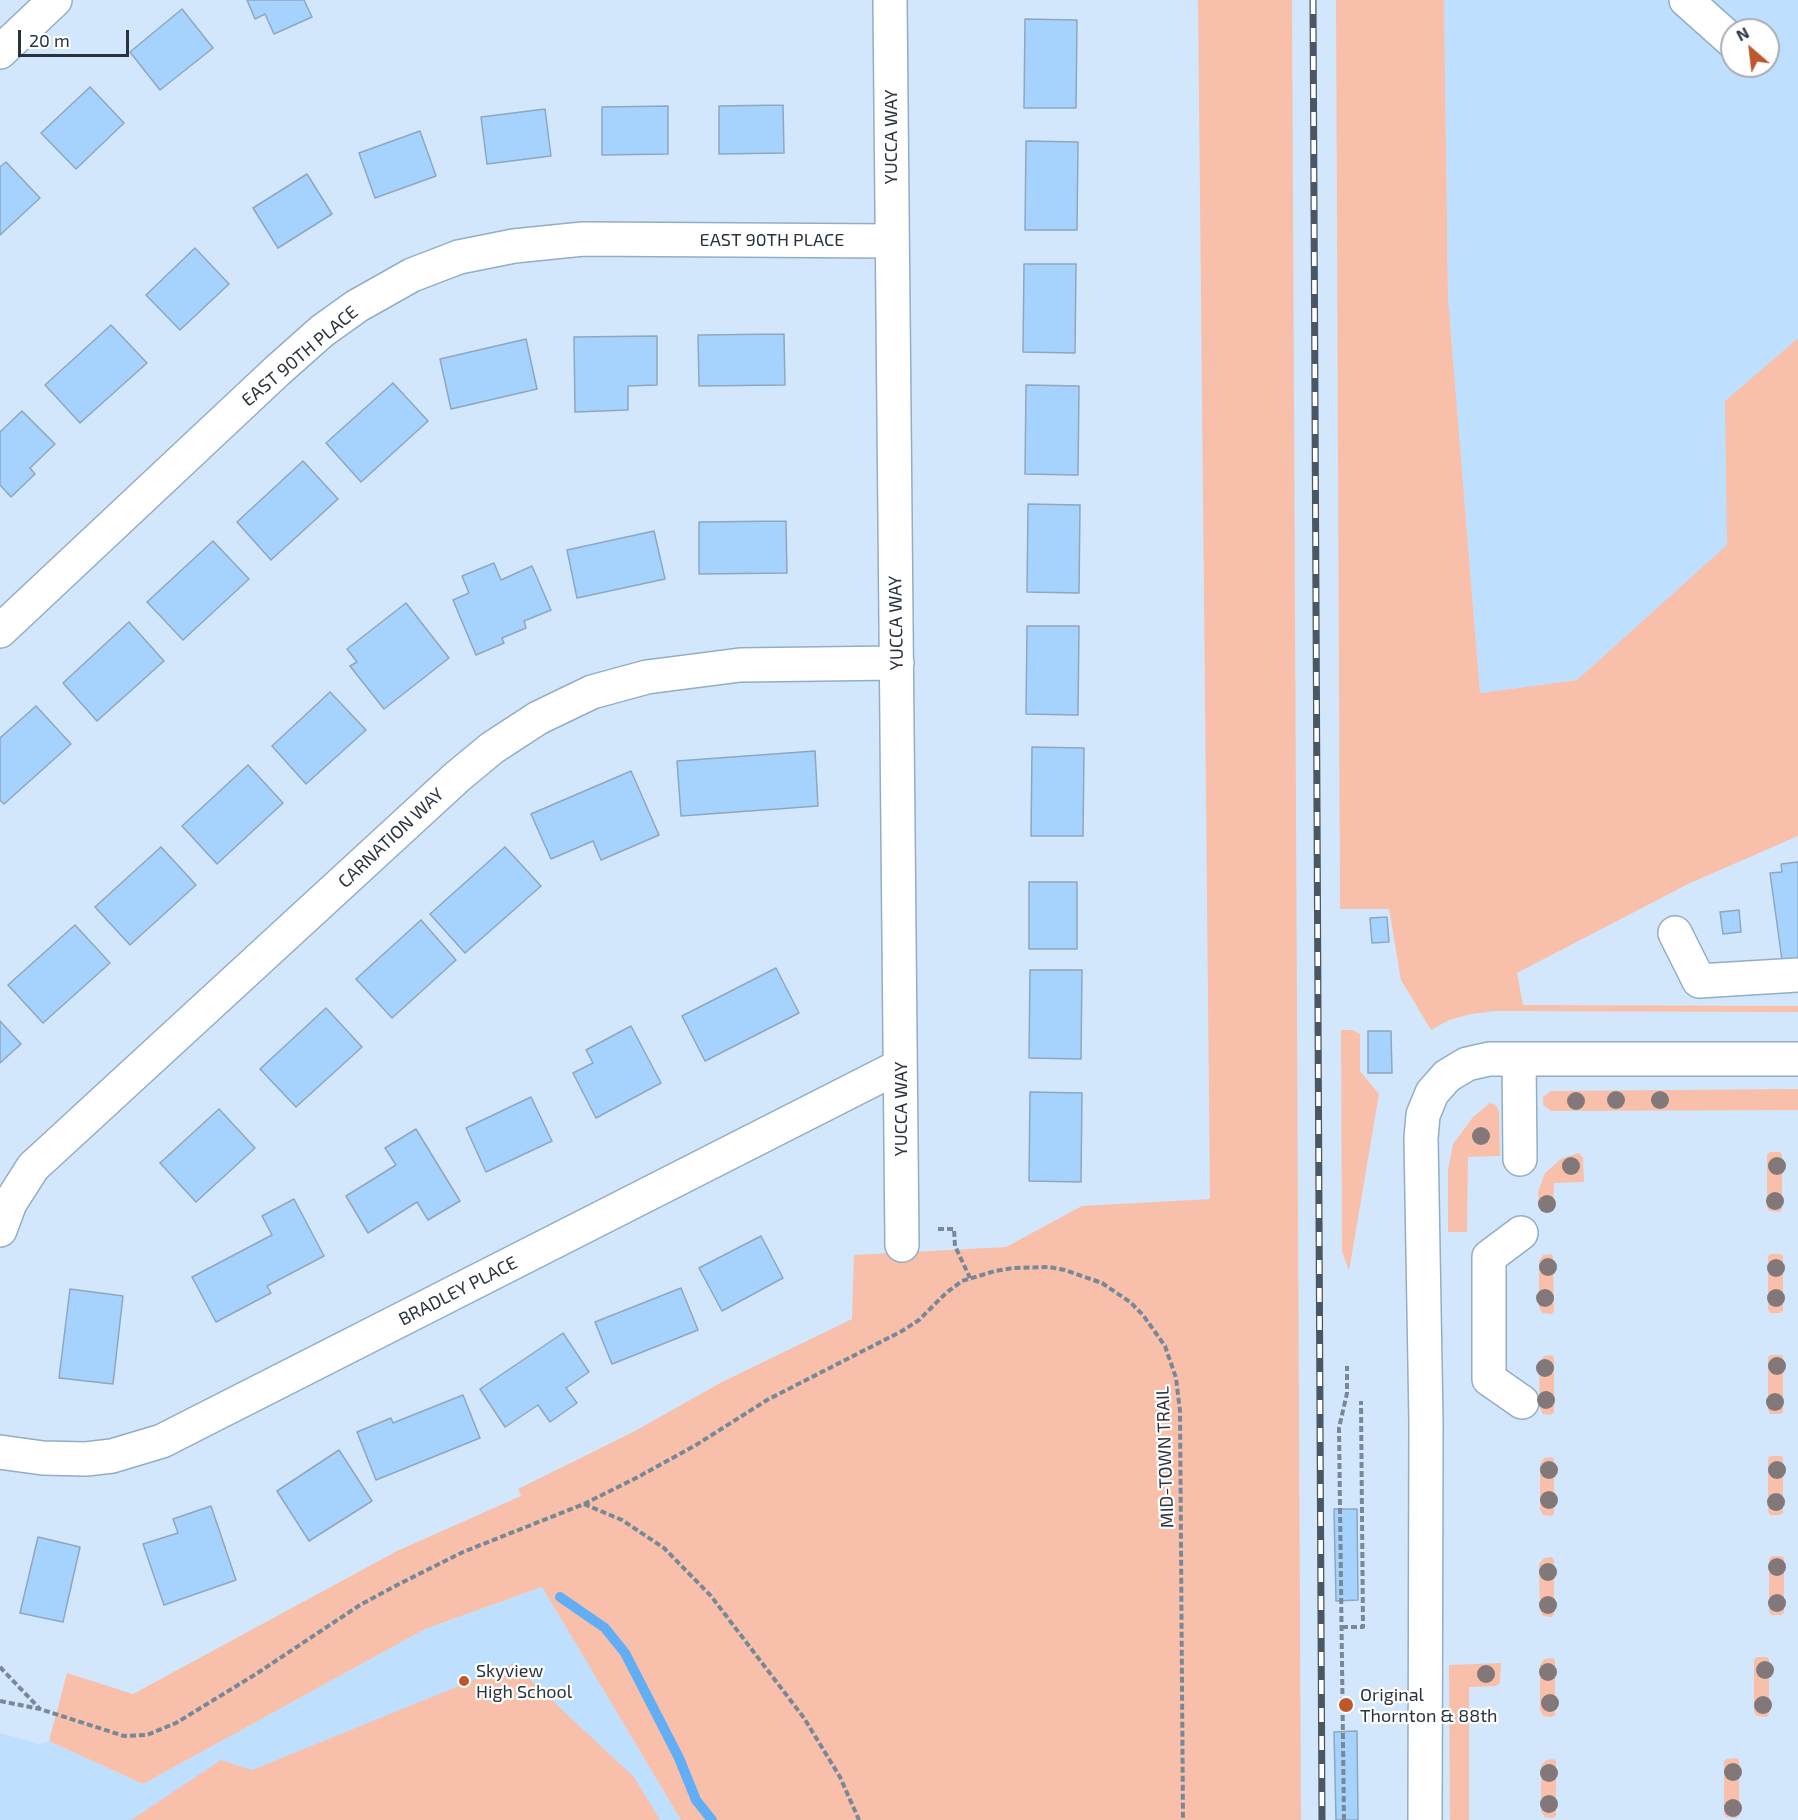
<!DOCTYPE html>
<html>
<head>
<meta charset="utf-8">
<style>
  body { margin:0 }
  #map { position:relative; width:1798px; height:1820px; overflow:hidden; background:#d2e7fc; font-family:"Exo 2",sans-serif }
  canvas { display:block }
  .north { position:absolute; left:1720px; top:18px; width:60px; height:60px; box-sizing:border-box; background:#fff; border:2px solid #a9adb1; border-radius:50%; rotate:332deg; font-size:16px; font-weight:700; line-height:24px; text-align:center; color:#29333d }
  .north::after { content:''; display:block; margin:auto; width:21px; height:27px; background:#be582a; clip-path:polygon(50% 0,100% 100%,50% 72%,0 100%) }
  .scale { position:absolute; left:18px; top:30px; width:111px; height:27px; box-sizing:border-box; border:3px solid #29333d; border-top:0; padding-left:8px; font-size:18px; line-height:21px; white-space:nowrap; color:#29333d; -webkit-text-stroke:4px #fff; paint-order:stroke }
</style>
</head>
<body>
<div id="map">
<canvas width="1798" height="1820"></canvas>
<div class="north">N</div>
<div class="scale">20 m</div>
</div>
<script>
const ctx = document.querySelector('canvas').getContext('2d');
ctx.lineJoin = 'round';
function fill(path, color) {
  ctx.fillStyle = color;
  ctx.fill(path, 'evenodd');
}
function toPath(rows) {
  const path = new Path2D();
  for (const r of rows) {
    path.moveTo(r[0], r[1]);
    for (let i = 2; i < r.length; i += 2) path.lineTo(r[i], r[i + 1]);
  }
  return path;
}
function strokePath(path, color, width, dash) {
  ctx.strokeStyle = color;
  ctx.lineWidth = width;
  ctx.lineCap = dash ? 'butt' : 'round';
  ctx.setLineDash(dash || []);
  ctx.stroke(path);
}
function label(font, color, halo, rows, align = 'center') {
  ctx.font = font + ' "Exo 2",sans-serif';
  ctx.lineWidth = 4.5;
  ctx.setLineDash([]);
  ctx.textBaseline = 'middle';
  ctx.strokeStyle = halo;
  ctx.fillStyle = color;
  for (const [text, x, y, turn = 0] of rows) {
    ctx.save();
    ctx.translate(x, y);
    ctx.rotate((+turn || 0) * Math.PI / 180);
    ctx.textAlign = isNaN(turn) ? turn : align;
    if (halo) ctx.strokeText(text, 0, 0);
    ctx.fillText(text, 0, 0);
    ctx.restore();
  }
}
fill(toPath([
  [1444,0,1798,0,1798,338,1726,401,1728,545,1577,680,1480,693,1448,297],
  [1732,30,1768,30,1768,66,1732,66],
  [542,1587,681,1820,0,1820,0,1733,39,1744,49,1741,143,1784,425,1629]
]), '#bfdffe');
fill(toPath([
  [1198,0,1292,0,1301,1820,681,1820,542,1587,425,1629,143,1784,49,1741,67,1673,133,1694,397,1551,521,1496,518,1489,633,1432,722,1382,852,1319,854,1255,1006,1247,1082,1206,1210,1199],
  [1336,0,1444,0,1448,297,1480,693,1577,680,1727,545,1725,401,1798,338,1798,836,1688,884,1517,973,1523,1005,1798,1006,1798,1012,1496,1011,1471,1014,1449,1020,1431,1030,1401,980,1389,909,1340,909],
  [1341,1030,1353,1030,1360,1034,1360,1071,1379,1094,1349,1271,1342,1251],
  [1798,1089,1798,1110,1551,1111,1543,1105,1543,1097,1551,1091],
  [1490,1103,1496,1105,1499,1112,1500,1156,1468,1157,1467,1232,1448,1232,1448,1171,1453,1144,1473,1117],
  [1770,1152,1780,1152,1782,1155,1782,1209,1780,1212,1769,1211,1767,1208,1767,1155],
  [1579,1153,1583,1158,1584,1182,1554,1183,1553,1210,1550,1212,1542,1212,1539,1208,1538,1192,1545,1173,1562,1158],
  [1552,1254,1553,1257,1554,1312,1551,1314,1542,1313,1539,1307,1539,1261,1543,1255],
  [1771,1254,1781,1254,1783,1256,1783,1311,1780,1313,1770,1313,1768,1309,1768,1256],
  [1552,1355,1554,1358,1554,1412,1551,1415,1543,1414,1540,1408,1539,1362,1544,1356],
  [1771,1355,1781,1355,1783,1357,1783,1412,1780,1414,1770,1414,1768,1410,1768,1357],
  [1771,1456,1781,1456,1783,1458,1783,1513,1780,1515,1770,1515,1768,1511,1768,1458],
  [1552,1457,1554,1459,1554,1514,1551,1516,1543,1515,1540,1509,1540,1464,1544,1458],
  [1772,1556,1782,1556,1784,1558,1784,1613,1781,1615,1771,1615,1769,1611,1769,1559],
  [1552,1557,1554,1560,1554,1614,1552,1617,1543,1616,1540,1610,1539,1564,1544,1558],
  [1757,1657,1767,1657,1769,1659,1769,1714,1767,1717,1757,1716,1754,1712,1754,1659],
  [1553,1658,1555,1660,1555,1715,1552,1717,1543,1716,1540,1710,1540,1665,1544,1659],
  [1501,1663,1500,1683,1496,1686,1469,1687,1469,1820,1450,1820,1449,1665],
  [513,1664,634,1777,660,1820,131,1820,221,1760,252,1770],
  [1737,1758,1739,1761,1739,1815,1736,1818,1726,1817,1724,1813,1724,1761,1727,1759],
  [1554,1759,1556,1761,1556,1816,1553,1818,1545,1817,1541,1811,1541,1766,1546,1760]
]), '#f8c0aa');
strokePath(toPath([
  [560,1597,605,1628,625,1653,679,1758,696,1800,712,1820]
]), '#62aef4', 10);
const building = toPath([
  [247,0,304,0,312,17,274,34,265,14,255,19,247,0],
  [182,9,213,48,160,90,130,52,182,9],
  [1025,19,1077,20,1076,108,1024,108,1025,19],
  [90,87,124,123,76,169,41,133,90,87],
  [783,105,784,153,719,154,719,106,783,105],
  [668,106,668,154,602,155,602,107,668,106],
  [545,109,551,156,487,164,481,117,545,109],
  [420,131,436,176,375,198,359,153,420,131],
  [1026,141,1078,142,1077,230,1025,230,1026,141],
  [6,162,40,198,0,235,0,167,6,162],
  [307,174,332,214,278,248,253,208,307,174],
  [195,248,229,284,180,330,146,295,195,248],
  [1024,264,1076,264,1075,353,1023,352,1024,264],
  [111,325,147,363,80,423,45,385,111,325],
  [784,334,785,385,699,386,698,335,784,334],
  [657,336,657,385,628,386,628,410,575,412,574,337,657,336],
  [526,339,537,389,451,409,440,359,526,339],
  [393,383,428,421,361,482,326,443,393,383],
  [1026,385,1079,386,1078,475,1025,474,1026,385],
  [22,411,55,444,30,468,35,474,11,497,0,485,0,432,22,411],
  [303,461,338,499,271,560,237,522,303,461],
  [1028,504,1080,505,1079,593,1027,592,1028,504],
  [786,521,787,573,699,574,699,522,786,521],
  [654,531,665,579,577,598,567,550,654,531],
  [213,541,249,579,183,640,147,602,213,541],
  [494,563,501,580,532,566,551,610,524,621,526,628,502,638,504,643,476,655,453,600,469,593,462,576,494,563],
  [406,603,449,658,384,709,350,666,357,662,347,649,406,603],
  [129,622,164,661,97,721,63,683,129,622],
  [1027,626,1079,626,1078,715,1026,714,1027,626],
  [330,692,366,730,306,784,272,746,330,692],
  [36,706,71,744,4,804,0,800,0,738,36,706],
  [1032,747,1084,748,1083,836,1031,836,1032,747],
  [815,751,818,806,681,816,677,761,815,751],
  [248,765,283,803,217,864,182,826,248,765],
  [631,771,659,835,601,860,593,841,551,859,531,814,631,771],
  [161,847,196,885,130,945,95,907,161,847],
  [505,847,541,886,465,953,430,914,505,847],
  [1798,862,1798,958,1782,960,1770,873,1782,872,1781,864,1798,862],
  [1029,882,1077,882,1077,949,1029,949,1029,882],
  [1739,910,1741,932,1723,934,1720,912,1739,910],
  [1387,917,1389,942,1372,943,1370,918,1387,917],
  [421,920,456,960,392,1018,356,979,421,920],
  [75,925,110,963,43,1023,8,985,75,925],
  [776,968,799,1013,705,1061,682,1016,776,968],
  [1030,970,1082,970,1081,1059,1029,1058,1030,970],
  [326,1008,362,1047,296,1107,260,1069,326,1008],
  [0,1021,21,1044,0,1063,0,1021],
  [631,1026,661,1083,596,1118,573,1073,593,1063,586,1050,631,1026],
  [1368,1031,1391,1031,1392,1073,1368,1073,1368,1031],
  [1030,1092,1082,1093,1081,1182,1029,1181,1030,1092],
  [531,1097,552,1141,486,1172,466,1128,531,1097],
  [219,1109,255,1148,196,1202,160,1163,219,1109],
  [416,1129,460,1201,428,1220,417,1202,368,1233,346,1196,396,1165,385,1148,416,1129],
  [294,1199,324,1256,267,1286,271,1293,216,1322,192,1277,272,1235,262,1216,294,1199],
  [761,1236,783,1278,722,1311,699,1268,761,1236],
  [681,1288,698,1330,612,1364,595,1322,681,1288],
  [70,1289,123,1296,113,1384,59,1378,70,1289],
  [563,1333,589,1372,566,1388,577,1403,550,1422,538,1405,505,1427,480,1389,563,1333],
  [463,1395,480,1438,376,1480,357,1432,391,1418,393,1423,463,1395],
  [339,1450,372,1501,309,1541,277,1491,339,1450],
  [211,1506,236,1580,164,1605,143,1544,178,1533,173,1519,211,1506],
  [1334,1509,1357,1509,1358,1600,1336,1601,1334,1509],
  [38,1537,80,1547,63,1622,20,1613,38,1537],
  [1357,1731,1358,1820,1336,1820,1334,1732,1357,1731]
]);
fill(building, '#a6d3fd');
strokePath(building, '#8ea7bf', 1.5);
const minor = toPath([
  [890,0,902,1245],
  [1686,0,1732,41],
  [0,52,55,0],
  [0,631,277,371,322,331,357,306,412,275,459,257,514,246,583,239,891,241],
  [1675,933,1699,981,1798,975],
  [1519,1060,1520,1159],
  [0,1230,10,1203,33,1167,457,777,492,748,538,718,592,692,647,677,740,665,897,663],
  [1521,1233,1489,1257,1489,1379,1522,1402],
  [0,1452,43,1458,86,1459,112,1456,162,1441,900,1066],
  [1425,1820,1426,1422,1421,1138,1423,1115,1432,1093,1447,1076,1467,1064,1489,1059,1798,1059]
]);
strokePath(minor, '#93adc5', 36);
strokePath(toPath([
  [938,1229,954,1229,955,1246,970,1278],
  [584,1504,622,1520,664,1548,711,1596,804,1718,840,1777,859,1820],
  [1342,1627,1363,1627,1361,1401],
  [0,1667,39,1708],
  [0,1701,40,1709,124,1736,147,1735,176,1723,256,1674,360,1605,399,1584,463,1552,584,1504,638,1477,696,1445,767,1400,902,1331,919,1320,946,1293,962,1281,995,1271,1013,1268,1049,1267,1065,1270,1102,1283,1130,1302,1143,1315,1165,1346,1176,1378,1180,1411,1183,1820],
  [1344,1820,1339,1428,1347,1393,1347,1366]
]), '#798897', 4, [6, 3]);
strokePath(minor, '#fff', 33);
const rail = toPath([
  [1313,0,1322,1820]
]);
strokePath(rail, '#4a5662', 7);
strokePath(rail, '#fff', 4.5, [14]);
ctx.fillStyle = '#837879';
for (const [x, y] of [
  [1616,1100],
  [1660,1100],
  [1576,1101],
  [1481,1136],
  [1571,1166],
  [1777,1166],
  [1775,1201],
  [1547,1204],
  [1548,1267],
  [1776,1268],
  [1545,1298],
  [1776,1298],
  [1777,1366],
  [1545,1368],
  [1546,1400],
  [1775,1402],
  [1549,1470],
  [1777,1470],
  [1549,1500],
  [1776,1502],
  [1777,1567],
  [1548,1572],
  [1777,1603],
  [1548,1605],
  [1765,1670],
  [1548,1672],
  [1486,1674],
  [1550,1703],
  [1763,1705],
  [1733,1772],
  [1549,1773],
  [1549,1804],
  [1733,1808]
]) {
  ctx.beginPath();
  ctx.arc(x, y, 9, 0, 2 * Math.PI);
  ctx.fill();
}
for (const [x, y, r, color] of [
  [464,1681,6,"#be582a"],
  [1346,1705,8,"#be582a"]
]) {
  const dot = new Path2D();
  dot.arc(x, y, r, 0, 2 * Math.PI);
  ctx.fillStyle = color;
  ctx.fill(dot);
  strokePath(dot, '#fff', 2);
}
label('18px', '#29333d', '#fff', [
  ["YUCCA WAY",891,137,-90],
  ["EAST 90TH PLACE",772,240],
  ["EAST 90TH PLACE",300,356,-40],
  ["YUCCA WAY",896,623,-91],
  ["CARNATION WAY",391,838,-43],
  ["YUCCA WAY",901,1109,-90],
  ["BRADLEY PLACE",458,1291,-27],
  ["MID-TOWN TRAIL",1165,1457,-92]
]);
label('18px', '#29333d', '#fff', [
  ["Skyview",476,1671],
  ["High School",476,1692],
  ["Original",1360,1695],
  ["Thornton & 88th",1360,1716]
], 'left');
</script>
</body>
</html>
